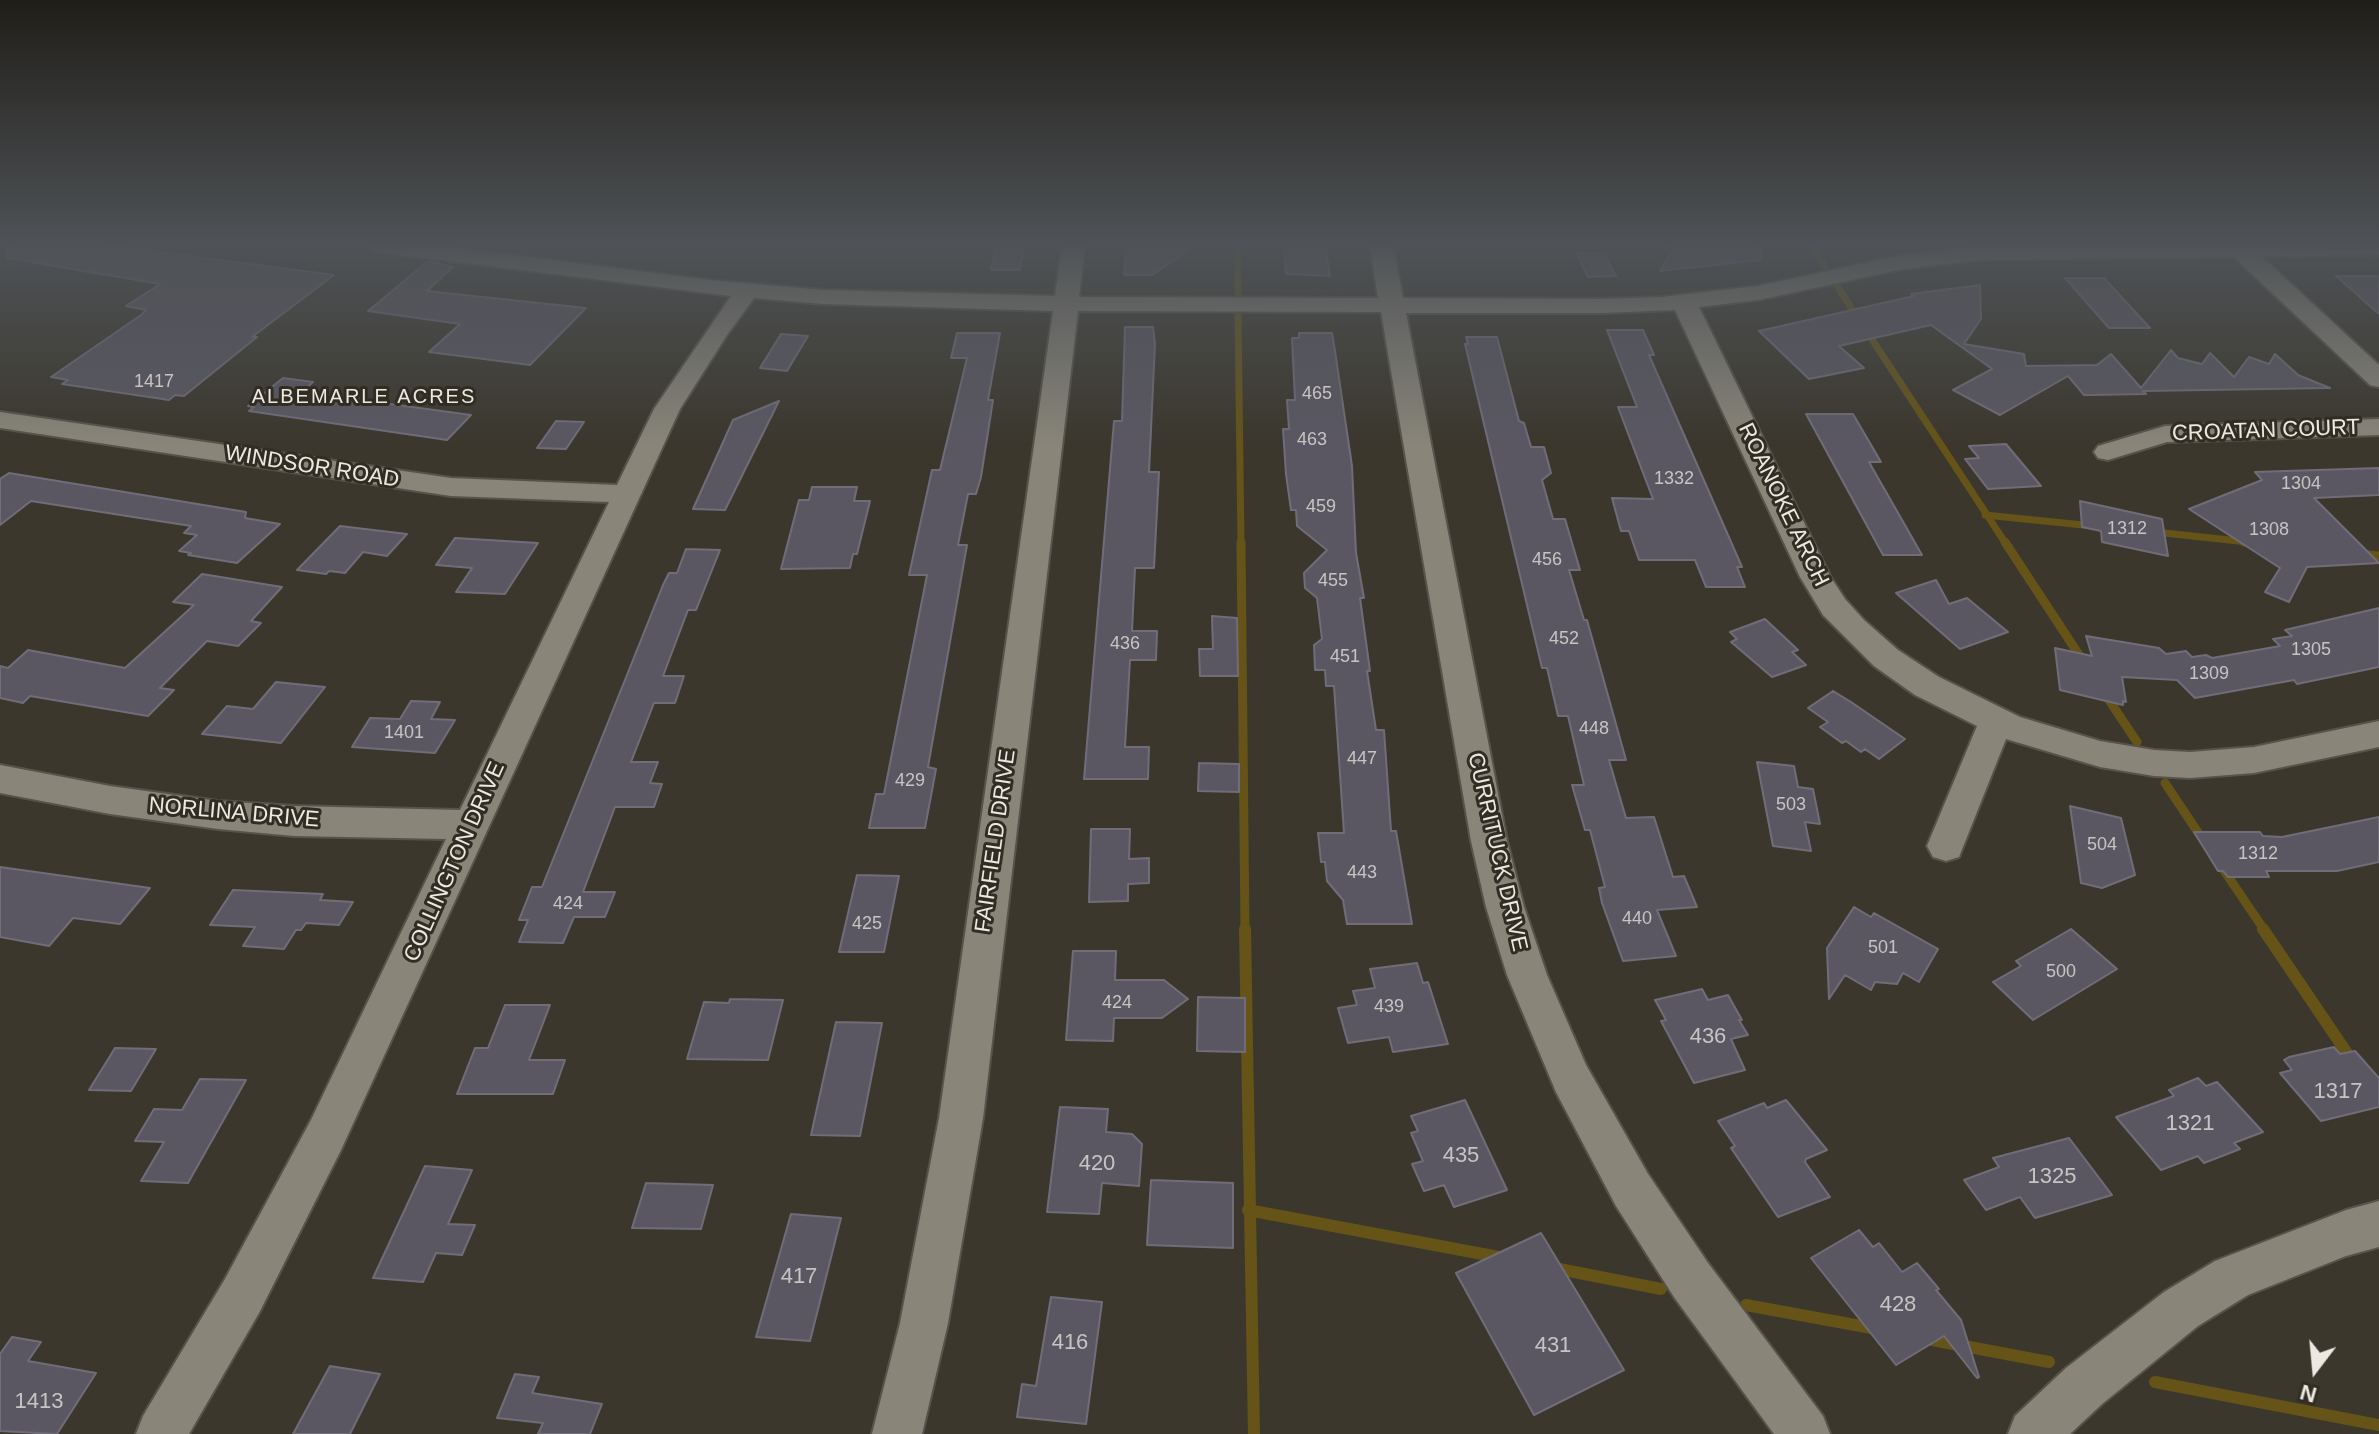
<!DOCTYPE html>
<html>
<head>
<meta charset="utf-8">
<style>
  body { margin:0 }
  #map { position:relative; width:2379px; height:1434px; overflow:hidden; background:#3b372d; font-family:Helvetica,sans-serif }
  canvas { display:block }
  .north { position:absolute; left:2275px; top:1330px; width:80px; height:80px; -webkit-text-stroke:6px #312d23; paint-order:stroke; rotate:196deg; font-size:22px; font-weight:700; line-height:32px; text-align:center; color:#ebe9e2 }
  .north::after { content:''; display:block; margin:auto; width:28px; height:36px; background:#ebe9e2; clip-path:polygon(50% 0,100% 100%,50% 72%,0 100%) }
</style>
</head>
<body>
<div id="map">
<canvas width="2379" height="1434"></canvas>
<div class="north">N</div>
</div>
<script>
const ctx = document.querySelector('canvas').getContext('2d');
ctx.lineJoin = 'round';
function toPath(rows) {
  const path = new Path2D();
  for (const r of rows) {
    path.moveTo(r[0], r[1]);
    for (let i = 2; i < r.length; i += 2) path.lineTo(r[i], r[i + 1]);
  }
  return path;
}
function strokePath(path, color, width, dash) {
  ctx.strokeStyle = color;
  ctx.lineWidth = width;
  ctx.lineCap = dash ? 'butt' : 'round';
  ctx.setLineDash(dash || []);
  ctx.stroke(path);
}
function fill(path, color) {
  ctx.fillStyle = color;
  ctx.fill(path, 'evenodd');
}
function label(font, color, halo, rows, align = 'center') {
  ctx.font = font + ' Helvetica,sans-serif';
  ctx.lineWidth = 6;
  ctx.setLineDash([]);
  ctx.textBaseline = 'middle';
  ctx.strokeStyle = halo;
  ctx.fillStyle = color;
  for (const [text, x, y, turn = 0] of rows) {
    ctx.save();
    ctx.translate(x, y);
    ctx.rotate((+turn || 0) * Math.PI / 180);
    ctx.textAlign = isNaN(turn) ? turn : align;
    if (halo) ctx.strokeText(text, 0, 0);
    ctx.fillText(text, 0, 0);
    ctx.restore();
  }
}
strokePath(toPath([
  [1238,245,1238,295],
  [1811,245,1825,267],
  [1837,286,2006,544],
  [1238,314,1241,544],
  [1985,515,2093,526],
  [2155,532,2248,542]
]), '#655318', 7);
strokePath(toPath([
  [1241,542,1245,931],
  [2005,542,2083,661],
  [2244,542,2248,542],
  [2362,554,2379,556],
  [2105,694,2137,742],
  [2165,783,2203,840],
  [2223,869,2265,931]
]), '#655318', 9);
strokePath(toPath([
  [1245,929,1254,1434],
  [2263,929,2353,1062],
  [1248,1210,1504,1258],
  [1554,1268,1661,1289],
  [1746,1305,1877,1329],
  [1927,1339,2049,1362],
  [2155,1382,2379,1425]
]), '#655318', 12);
const building = toPath([
  [9,245,106,245,334,275,252,337,257,337,184,396,175,395,169,400,62,384,68,380,51,377,141,315,146,310,126,306,160,284,7,258,9,245],
  [996,245,1025,245,1020,270,991,270,996,245],
  [1126,245,1154,245,1153,250,1190,250,1152,275,1124,275,1126,245],
  [1662,245,1760,245,1761,260,1660,271,1670,253,1662,245],
  [1284,250,1326,250,1330,276,1286,274,1284,250],
  [1576,253,1604,253,1616,276,1588,277,1576,253],
  [428,261,453,267,427,291,586,308,530,365,429,352,460,324,368,311,428,261],
  [2336,276,2379,276,2379,314,2336,276],
  [2065,278,2104,278,2150,328,2109,328,2065,278],
  [1980,285,1981,319,1964,344,2024,354,2026,366,2097,365,2111,354,2141,388,2171,350,2178,358,2202,364,2210,353,2234,377,2249,357,2269,364,2275,354,2298,375,2330,388,2143,391,2146,394,2090,395,2084,395,2068,376,2000,415,1953,390,1992,369,1931,325,1839,346,1864,368,1809,379,1759,331,1914,296,1911,294,1980,285],
  [1125,327,1153,327,1155,344,1149,472,1159,472,1154,568,1135,568,1132,631,1157,631,1156,660,1130,660,1125,747,1149,747,1148,779,1084,779,1114,421,1122,421,1125,327],
  [1607,330,1643,330,1654,355,1649,355,1742,567,1737,567,1745,587,1706,587,1695,560,1639,560,1629,531,1621,531,1612,498,1653,499,1618,407,1637,407,1607,330],
  [957,333,1000,333,988,400,993,400,981,477,976,494,968,494,958,545,967,545,928,767,936,769,925,828,869,828,876,794,884,794,927,575,909,575,932,470,940,470,967,358,951,358,957,333],
  [1299,333,1332,333,1335,351,1352,466,1356,553,1364,598,1360,598,1370,671,1367,671,1376,730,1384,730,1391,831,1396,831,1412,924,1347,924,1343,900,1327,881,1325,862,1321,862,1318,833,1344,833,1334,686,1326,686,1325,670,1315,670,1314,645,1322,639,1317,598,1305,588,1304,573,1327,550,1297,526,1296,510,1291,510,1286,474,1283,429,1289,429,1287,400,1295,400,1292,338,1299,338,1299,333],
  [781,334,808,336,787,371,760,368,781,334],
  [1466,337,1497,337,1519,421,1524,423,1531,447,1544,447,1551,473,1542,480,1553,519,1565,519,1580,570,1569,570,1584,620,1587,620,1626,760,1609,760,1626,818,1654,817,1673,877,1684,876,1697,907,1657,910,1676,956,1623,961,1602,903,1599,888,1605,887,1590,830,1585,830,1572,785,1584,785,1568,716,1558,716,1547,668,1542,668,1465,344,1468,344,1466,337],
  [283,378,313,382,302,392,471,415,447,440,249,411,254,407,248,406,283,378],
  [779,401,725,510,693,509,733,420,779,401],
  [1806,414,1853,414,1881,462,1869,462,1922,555,1883,555,1806,414],
  [556,421,584,422,566,449,537,448,556,421],
  [2006,444,2041,486,1988,489,1965,459,1979,458,1969,446,2006,444],
  [2379,468,2379,495,2314,498,2379,563,2307,567,2289,602,2265,592,2280,568,2189,509,2262,480,2255,472,2379,468],
  [9,473,246,512,245,518,280,524,237,563,188,555,191,553,179,551,197,535,184,533,191,526,31,501,0,525,0,479,9,473],
  [812,487,857,487,854,501,870,501,857,554,853,554,850,568,781,569,799,500,809,500,812,487],
  [2080,501,2162,519,2168,556,2102,542,2101,531,2082,527,2080,501],
  [340,526,407,534,387,556,363,552,345,573,329,571,326,574,297,570,340,526],
  [455,538,538,543,505,594,456,592,472,568,436,565,455,538],
  [686,549,720,550,696,610,688,610,663,676,684,676,675,703,654,703,631,762,658,762,650,783,662,784,654,807,615,807,583,892,615,892,605,917,574,917,563,943,519,942,528,920,519,920,532,887,542,887,663,585,669,573,677,573,686,549],
  [202,574,282,587,251,621,261,623,238,646,207,641,160,688,174,690,148,716,30,696,23,703,0,698,0,666,8,668,28,650,125,668,194,605,173,602,202,574],
  [1936,580,1949,604,1967,598,2008,632,1960,649,1896,593,1936,580],
  [2379,608,2379,667,2297,684,2294,680,2195,698,2177,680,2122,677,2126,702,2123,701,2123,705,2060,690,2055,648,2092,656,2086,636,2159,648,2166,654,2186,651,2192,657,2206,655,2212,658,2280,646,2273,639,2292,636,2285,630,2379,608],
  [1212,616,1237,618,1238,676,1200,676,1199,649,1213,649,1212,616],
  [1765,619,1798,650,1792,652,1806,665,1772,677,1731,642,1737,639,1730,632,1765,619],
  [276,682,325,687,281,743,202,734,227,706,253,709,276,682],
  [1833,691,1851,702,1905,739,1879,759,1865,749,1861,752,1846,741,1842,743,1820,727,1828,722,1808,708,1833,691],
  [411,701,440,702,431,719,455,720,435,753,352,747,370,718,400,719,411,701],
  [1757,762,1794,766,1798,787,1813,789,1820,824,1805,822,1811,851,1773,846,1757,762],
  [1199,763,1239,764,1239,792,1198,791,1199,763],
  [2070,806,2121,818,2135,875,2102,888,2081,883,2070,806],
  [2379,817,2379,862,2337,871,2266,871,2269,877,2228,877,2223,871,2218,871,2194,832,2260,832,2263,836,2282,837,2379,817],
  [1091,829,1130,829,1129,859,1149,858,1149,883,1128,884,1128,901,1089,902,1091,829],
  [0,867,150,888,120,924,73,918,49,946,0,937,0,867],
  [857,875,899,876,884,952,839,952,857,875],
  [233,890,323,894,320,900,353,902,339,925,306,923,301,930,296,930,284,949,243,946,255,927,210,925,233,890],
  [1854,907,1871,917,1874,913,1938,949,1919,982,1903,973,1897,984,1875,982,1871,990,1845,975,1829,999,1827,948,1854,907],
  [2071,929,2117,969,2033,1020,1993,982,2021,966,2016,961,2071,929],
  [1073,951,1116,951,1115,980,1164,980,1188,999,1162,1018,1114,1018,1113,1041,1066,1040,1073,951],
  [1417,963,1423,983,1428,982,1448,1044,1393,1052,1389,1037,1348,1043,1338,1008,1357,1005,1353,991,1375,988,1370,969,1417,963],
  [1702,989,1708,1000,1728,995,1742,1020,1739,1020,1748,1035,1731,1039,1745,1070,1694,1083,1661,1021,1666,1020,1655,1000,1702,989],
  [1198,997,1245,998,1245,1052,1197,1051,1198,997],
  [730,999,783,1000,768,1060,687,1059,704,1002,729,1003,730,999],
  [505,1005,550,1005,529,1060,565,1060,553,1094,457,1094,475,1048,488,1048,505,1005],
  [836,1022,882,1023,860,1136,811,1135,836,1022],
  [2334,1047,2340,1054,2355,1051,2379,1078,2379,1107,2321,1121,2280,1073,2292,1070,2284,1060,2289,1057,2334,1047],
  [115,1048,156,1049,131,1091,89,1090,115,1048],
  [2198,1078,2206,1086,2217,1082,2263,1132,2234,1143,2240,1149,2204,1163,2198,1156,2161,1170,2116,1117,2174,1096,2169,1090,2198,1078],
  [200,1079,246,1080,188,1183,141,1181,164,1142,135,1141,154,1109,182,1110,200,1079],
  [1465,1100,1507,1190,1454,1207,1444,1185,1424,1191,1412,1164,1423,1161,1411,1133,1418,1131,1411,1116,1465,1100],
  [1786,1100,1827,1150,1806,1159,1805,1162,1830,1197,1778,1217,1731,1148,1735,1146,1718,1121,1764,1103,1767,1108,1786,1100],
  [1060,1107,1108,1109,1106,1132,1132,1134,1142,1144,1139,1186,1102,1183,1099,1214,1047,1212,1060,1107],
  [2069,1138,2112,1195,2035,1218,2020,1197,1986,1210,1964,1180,1999,1167,1993,1158,2069,1138],
  [425,1166,472,1170,448,1224,475,1225,462,1255,436,1253,423,1282,373,1278,425,1166],
  [1151,1180,1233,1183,1233,1248,1147,1245,1151,1180],
  [646,1183,713,1185,701,1229,632,1228,646,1183],
  [791,1214,841,1218,810,1341,756,1337,791,1214],
  [1859,1230,1873,1247,1879,1243,1902,1272,1917,1263,1939,1289,1936,1290,1961,1320,1979,1377,1977,1378,1944,1336,1896,1365,1811,1258,1859,1230],
  [1541,1233,1624,1370,1534,1415,1456,1273,1541,1233],
  [1051,1297,1102,1302,1086,1424,1017,1417,1022,1384,1036,1386,1051,1297],
  [12,1337,41,1342,28,1361,96,1373,57,1434,0,1431,0,1354,12,1337],
  [330,1366,380,1374,350,1434,293,1434,330,1366],
  [515,1374,539,1377,532,1393,602,1404,590,1434,538,1434,543,1423,497,1418,515,1374]
]);
fill(building, '#5a5762');
strokePath(building, '#706d79', 2);
const minor = toPath([
  [365,245,433,245,710,280,823,290,1055,296,1062,245,1085,245,1079,297,1378,298,1370,245,1393,245,1403,298,1602,299,1662,297,1758,286,1903,255,1981,246,2379,245,2379,255,2261,256,2379,365,2379,387,2370,385,2234,257,1981,260,1903,269,1758,300,1699,307,1830,576,1845,599,1864,620,1898,650,1939,677,2020,717,2100,741,2154,750,2190,752,2254,747,2379,721,2379,747,2254,773,2190,778,2154,776,2100,767,2006,739,1959,857,1946,861,1933,857,1927,846,1977,726,1915,695,1874,666,1823,615,1800,577,1675,310,1602,313,1406,313,1507,841,1524,907,1547,975,1586,1065,1648,1174,1708,1263,1823,1416,1830,1434,1774,1434,1674,1297,1616,1206,1556,1092,1507,975,1486,907,1471,841,1381,312,1078,311,983,1118,948,1323,922,1434,872,1434,900,1323,939,1118,1053,311,823,304,754,298,727,335,680,409,341,1150,259,1313,189,1434,136,1434,143,1416,225,1279,311,1120,446,839,294,836,218,829,110,814,0,793,0,765,110,786,218,801,294,806,460,810,609,502,451,496,0,428,0,412,451,478,617,485,654,409,731,296,376,252,365,245],
  [2379,419,2379,435,2167,442,2108,460,2098,458,2094,452,2098,446,2165,426,2379,419],
  [2379,1201,2379,1247,2346,1256,2248,1295,2198,1326,2102,1404,2070,1434,2008,1434,2015,1416,2066,1368,2164,1292,2215,1261,2346,1210,2379,1201]
]);
strokePath(minor, '#56544a', 4);
fill(minor, '#898579');
const sky = ctx.createLinearGradient(0, 0, 0, 446);
sky.addColorStop(0, '#201e19');
sky.addColorStop(0.55, '#4f5357');
sky.addColorStop(1, '#4f535700');
ctx.fillStyle = sky;
ctx.fillRect(0, 0, 2379, 446);
label('18px', '#c7c4c2', null, [
  ["1417",154,382],
  ["465",1317,394],
  ["463",1312,440],
  ["1332",1674,479],
  ["1304",2301,484],
  ["459",1321,507],
  ["1312",2127,529],
  ["1308",2269,530],
  ["456",1547,560],
  ["455",1333,581],
  ["452",1564,639],
  ["436",1125,644],
  ["1305",2311,650],
  ["451",1345,657],
  ["1309",2209,674],
  ["448",1594,729],
  ["1401",404,733],
  ["447",1362,759],
  ["429",910,781],
  ["503",1791,805],
  ["504",2102,845],
  ["1312",2258,854],
  ["443",1362,873],
  ["424",568,904],
  ["440",1637,919],
  ["425",867,924],
  ["501",1883,948],
  ["500",2061,972],
  ["424",1117,1003],
  ["439",1389,1007]
]);
ctx.letterSpacing = '2px';
label('20px', '#ebe9e2', '#312d23', [
  ["ALBEMARLE ACRES",364,397]
]);
ctx.letterSpacing = '0px';
label('22px', '#ebe9e2', '#312d23', [
  ["CROATAN COURT",2266,431,-2],
  ["WINDSOR ROAD",312,467,9],
  ["ROANOKE ARCH",1783,505,64],
  ["NORLINA DRIVE",234,813,5],
  ["FAIRFIELD DRIVE",996,841,-82],
  ["CURRITUCK DRIVE",1497,852,77],
  ["COLLINGTON DRIVE",455,862,-66]
]);
label('22px', '#c7c4c2', null, [
  ["436",1708,1037],
  ["1317",2338,1092],
  ["1321",2190,1124],
  ["435",1461,1156],
  ["420",1097,1164],
  ["1325",2052,1177],
  ["417",799,1277],
  ["428",1898,1305],
  ["416",1070,1343],
  ["431",1553,1346],
  ["1413",39,1402]
]);
</script>
</body>
</html>
